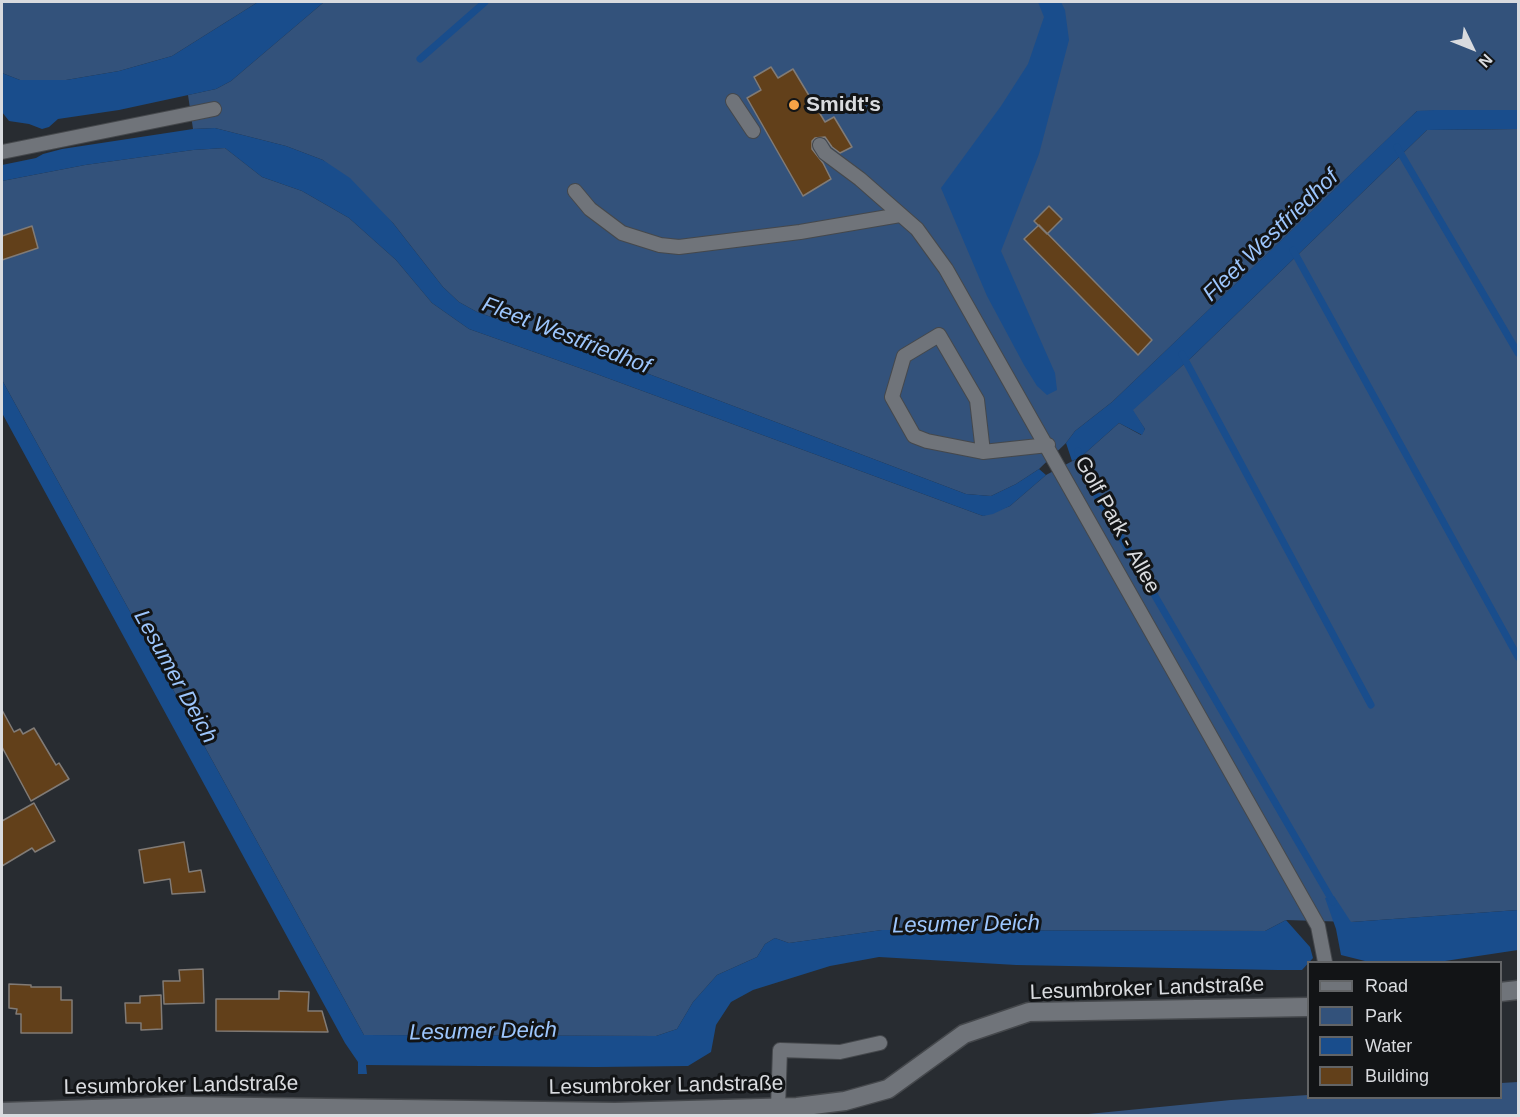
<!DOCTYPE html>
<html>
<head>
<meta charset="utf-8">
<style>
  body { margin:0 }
  #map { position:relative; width:1520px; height:1117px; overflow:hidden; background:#282c31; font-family:Helvetica,sans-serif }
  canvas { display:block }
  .frame { position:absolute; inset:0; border:3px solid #d9dbdf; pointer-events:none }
  .legend { position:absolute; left:1307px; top:961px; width:195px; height:138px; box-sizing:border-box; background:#121416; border:2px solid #626466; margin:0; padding:8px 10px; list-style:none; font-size:18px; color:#d9dbdf }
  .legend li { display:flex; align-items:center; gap:12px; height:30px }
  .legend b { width:30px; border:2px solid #626466 }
  .north { position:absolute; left:1442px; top:18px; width:60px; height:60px; -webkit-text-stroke:4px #121416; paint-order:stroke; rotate:133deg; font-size:16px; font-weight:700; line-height:24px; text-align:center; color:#d9dbdf }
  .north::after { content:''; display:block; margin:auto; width:21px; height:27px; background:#d9dbdf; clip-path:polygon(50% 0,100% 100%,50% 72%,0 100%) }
</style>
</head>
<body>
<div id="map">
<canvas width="1520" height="1117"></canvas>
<div class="frame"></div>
<ul class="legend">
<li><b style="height:8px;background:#70747a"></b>Road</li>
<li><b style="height:16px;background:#33527b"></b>Park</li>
<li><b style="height:16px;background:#194d8c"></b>Water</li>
<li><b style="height:16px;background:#62401a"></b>Building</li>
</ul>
<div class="north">N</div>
</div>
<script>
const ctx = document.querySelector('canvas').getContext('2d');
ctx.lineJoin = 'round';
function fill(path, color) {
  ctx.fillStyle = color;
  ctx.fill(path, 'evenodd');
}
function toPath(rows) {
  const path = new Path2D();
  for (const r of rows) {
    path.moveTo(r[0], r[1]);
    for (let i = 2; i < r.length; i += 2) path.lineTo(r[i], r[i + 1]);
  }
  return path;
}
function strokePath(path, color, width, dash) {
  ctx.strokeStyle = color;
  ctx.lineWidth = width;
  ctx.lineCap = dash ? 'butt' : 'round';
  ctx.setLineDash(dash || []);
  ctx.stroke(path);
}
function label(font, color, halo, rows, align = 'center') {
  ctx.font = font + ' Helvetica,sans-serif';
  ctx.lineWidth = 6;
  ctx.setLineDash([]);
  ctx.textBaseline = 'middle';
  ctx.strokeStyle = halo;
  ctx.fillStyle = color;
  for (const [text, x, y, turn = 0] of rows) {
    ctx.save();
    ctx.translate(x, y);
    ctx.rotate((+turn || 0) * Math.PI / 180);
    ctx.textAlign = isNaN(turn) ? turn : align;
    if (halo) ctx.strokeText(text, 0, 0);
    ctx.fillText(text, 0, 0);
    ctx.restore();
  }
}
fill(toPath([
  [2,2,258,2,172,56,119,71,66,80,20,80,2,73],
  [324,2,1518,2,1518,110,1417,111,1112,402,1075,431,1066,443,1039,469,1016,484,991,496,966,494,596,354,477,312,459,302,443,287,393,223,323,160,286,146,215,128,193,129,188,95,216,89,231,81],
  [1518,129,1518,910,1351,922,1286,920,1265,931,882,930,789,943,775,938,765,944,757,957,717,975,693,1002,677,1029,656,1036,364,1035,2,380,2,181,85,165,193,150,225,148,262,177,302,191,349,218,396,260,432,303,469,329,591,372,983,516,1010,506,1046,475,1082,456,1119,423,1141,435,1145,429,1132,410,1192,357,1427,130],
  [1518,1082,1518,1115,1078,1115,1231,1100,1308,1095,1308,1098,1500,1098,1501,1083]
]), '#33527b');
fill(toPath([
  [258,2,324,2,231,81,216,89,119,110,58,119,49,127,42,129,29,124,9,121,2,112,2,73,20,80,66,80,119,71,172,56],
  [1038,2,1061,2,1065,10,1069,40,1039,154,1001,251,1055,373,1057,390,1047,395,1037,386,1024,365,987,296,941,188,1001,106,1028,64,1044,17],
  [1435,110,1518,110,1518,129,1427,130,1192,357,1133,410,1145,429,1142,435,1119,423,1082,456,1072,461,1066,443,1075,431,1112,402,1403,124,1417,111],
  [215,128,286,146,323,160,350,178,393,223,443,287,459,302,477,312,596,354,966,494,991,496,1016,484,1039,469,1046,475,1010,506,993,514,983,516,591,372,469,329,432,303,396,260,349,218,302,191,262,177,225,148,193,150,85,165,2,181,2,165,36,158,43,154,62,149,193,129],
  [2,380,364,1035,656,1036,677,1029,693,1002,717,975,757,957,765,944,775,938,789,943,882,930,1265,931,1286,920,1310,947,1313,958,1302,970,1277,970,1016,965,879,957,830,966,753,990,731,1002,716,1025,711,1052,688,1066,596,1067,366,1065,367,1074,358,1074,358,1062,345,1043,2,413],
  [1334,896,1351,922,1518,910,1518,950,1445,961,1369,962,1341,955,1336,929,1325,898]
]), '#194d8c');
strokePath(toPath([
  [420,59,485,2],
  [1397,147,1518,353],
  [1293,250,1518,657],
  [1182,354,1371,705],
  [1078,451,1080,467,1333,902]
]), '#194d8c', 7);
const building = toPath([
  [771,67,778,78,793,69,825,122,834,117,852,147,840,153,832,147,825,137,815,138,812,141,812,149,823,163,831,179,803,196,747,98,761,90,754,77,771,67],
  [1049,206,1062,219,1047,234,1034,221,1049,206],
  [1039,225,1152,340,1138,355,1024,239,1039,225],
  [32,226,38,248,2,260,2,236,32,226],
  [2,710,14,732,20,729,23,734,34,728,56,765,59,763,69,779,31,801,2,747,2,710],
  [34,803,55,841,35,852,32,848,2,866,2,821,34,803],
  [184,842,189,872,201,870,205,892,172,894,170,879,144,883,139,850,184,842],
  [203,969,204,1003,164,1004,163,981,180,981,179,970,203,969],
  [9,984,31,985,31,987,61,987,61,1000,72,1000,72,1033,21,1033,21,1014,16,1014,17,1009,9,1008,9,984],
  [279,991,309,992,308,1011,322,1011,328,1032,216,1031,216,999,279,999,279,991],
  [161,995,162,1029,141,1030,141,1023,126,1023,125,1003,140,1003,140,996,161,995]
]);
fill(building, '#62401a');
strokePath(building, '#817b76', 1.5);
const lane = toPath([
  [733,101,753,131],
  [820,145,825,153,860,179,917,229,946,269,1318,926,1325,962],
  [2,152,214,109],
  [575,191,590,209,622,233,660,245,679,247,800,232,900,215],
  [983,452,977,400,939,335,904,356,892,397,914,436,927,441,983,452,1048,445],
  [778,1107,780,1050,840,1052,880,1043]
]);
const street = toPath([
  [1500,992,1518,990],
  [2,1112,183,1106,615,1112,797,1107,845,1101,888,1089,964,1034,1029,1012,1308,1007]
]);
strokePath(lane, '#45484c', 16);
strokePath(street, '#45484c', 21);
strokePath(lane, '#70747a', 14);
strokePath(street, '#70747a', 18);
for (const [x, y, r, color] of [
  [794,105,6,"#f5a246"]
]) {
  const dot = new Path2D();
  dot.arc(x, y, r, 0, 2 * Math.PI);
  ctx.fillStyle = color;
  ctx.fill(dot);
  strokePath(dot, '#121416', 2);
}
label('bold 21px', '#d9dbdf', '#121416', [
  ["Smidt's",806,105]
], 'left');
label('21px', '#d9dbdf', '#121416', [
  ["Golf Park - Allee",1117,525,61],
  ["Lesumbroker Landstraße",1147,989,-2],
  ["Lesumbroker Landstraße",181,1086,-1],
  ["Lesumbroker Landstraße",666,1086,-1]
]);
label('italic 22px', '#9dc6fd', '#121416', [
  ["Fleet Westfriedhof",1271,236,-44],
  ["Fleet Westfriedhof",566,336,21],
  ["Lesumer Deich",175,677,61],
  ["Lesumer Deich",966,925,-1],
  ["Lesumer Deich",483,1032,-1]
]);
</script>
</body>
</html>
